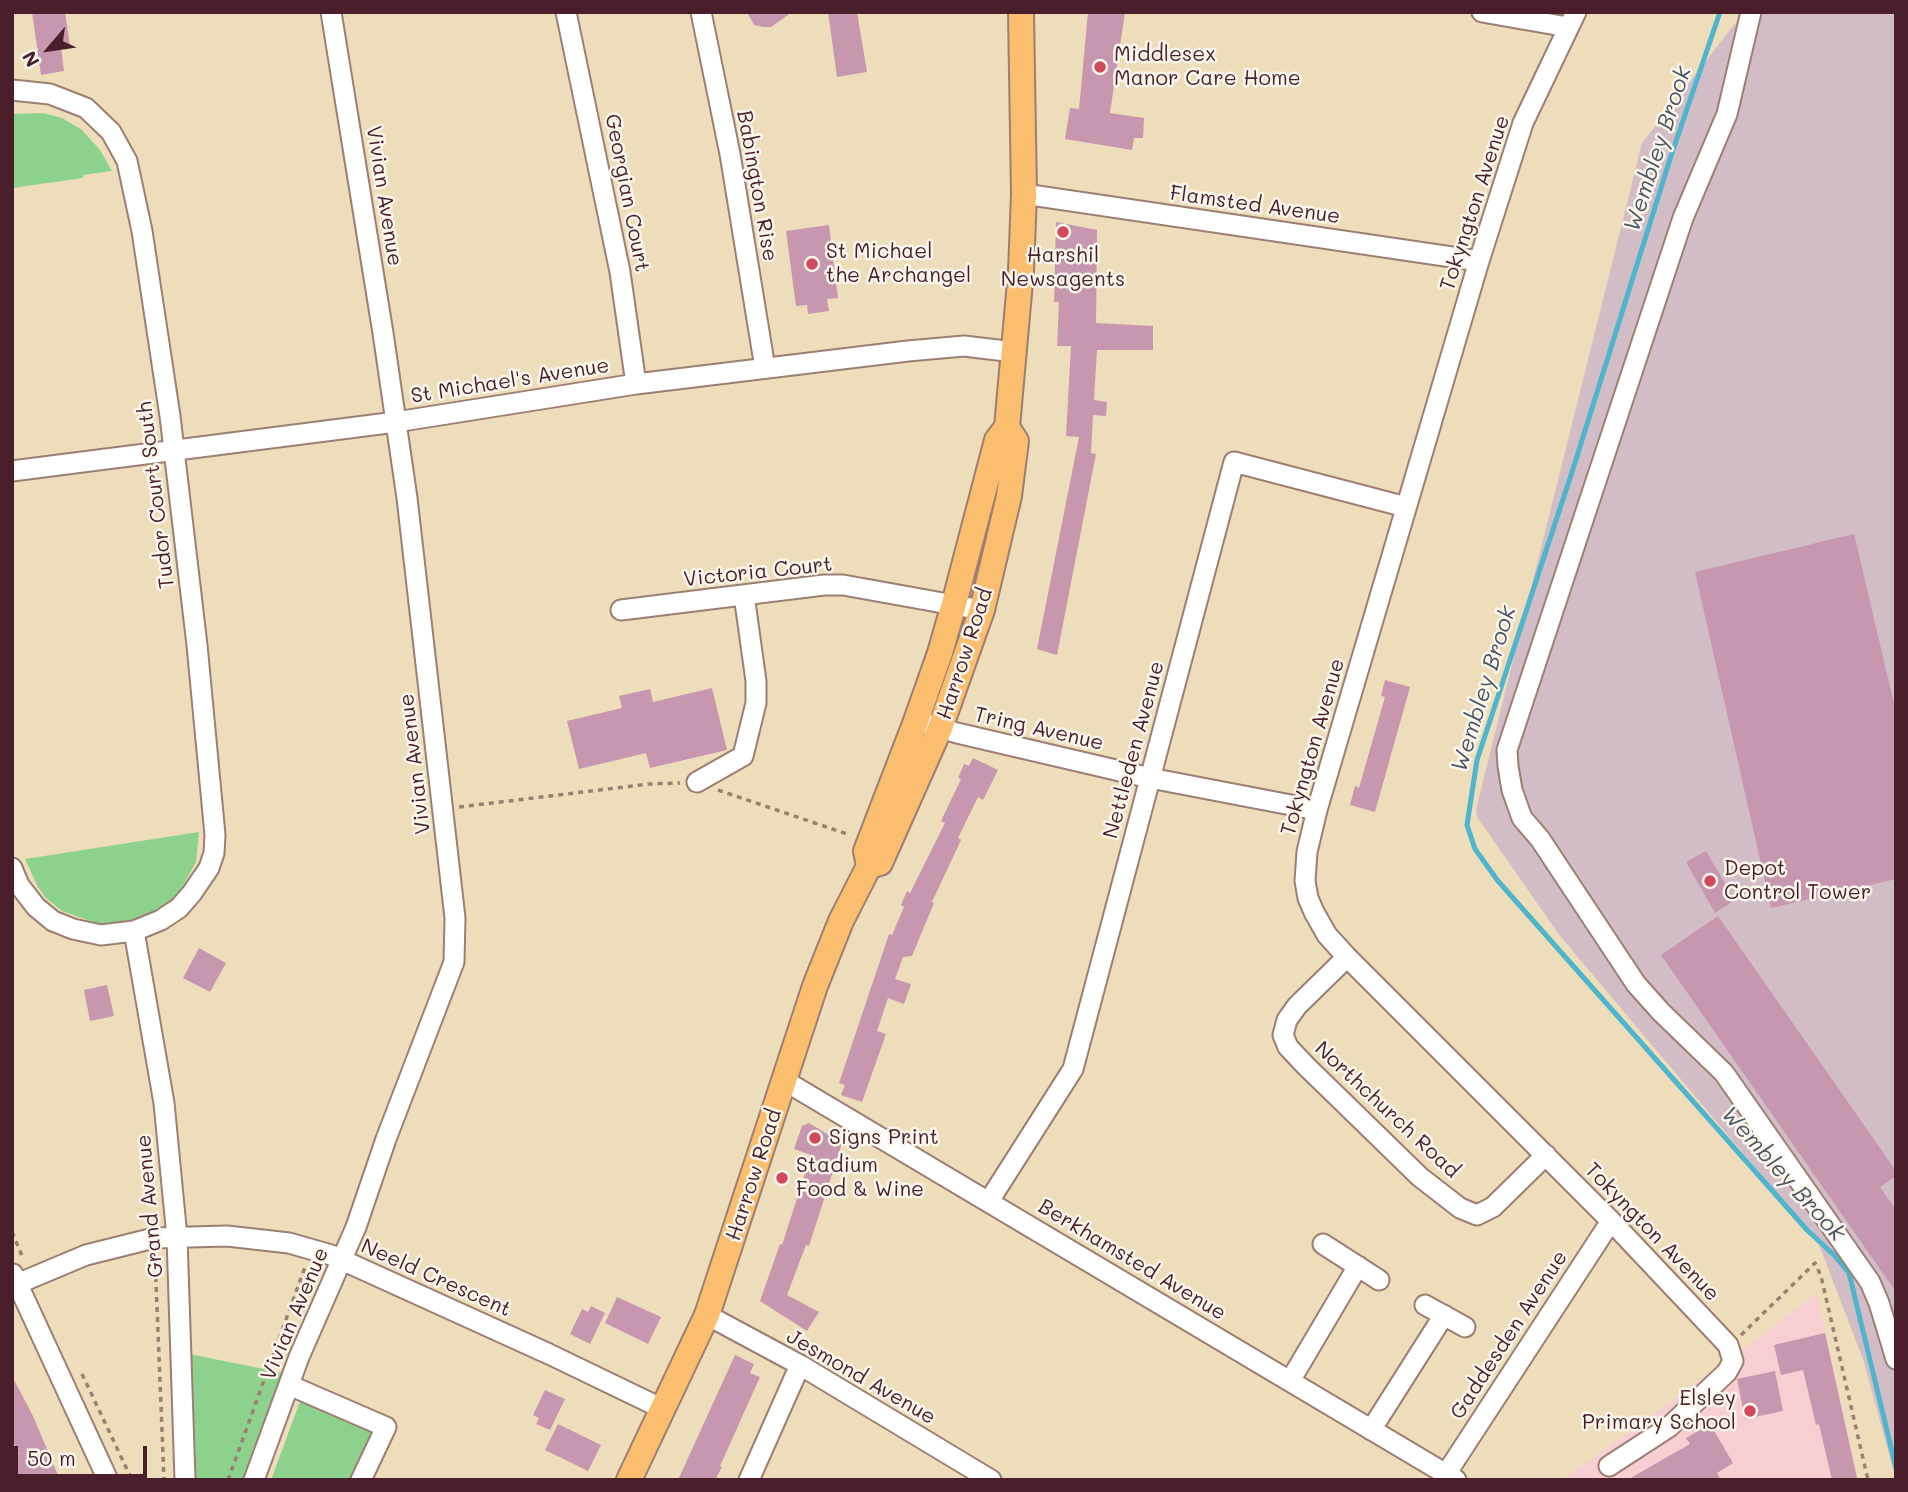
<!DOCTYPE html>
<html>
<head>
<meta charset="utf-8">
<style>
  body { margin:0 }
  #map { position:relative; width:1908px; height:1492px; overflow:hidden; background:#eeddba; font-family:Mali,sans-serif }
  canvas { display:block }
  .frame { position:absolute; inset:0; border:14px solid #4a1f2b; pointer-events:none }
  .north { position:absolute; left:14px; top:14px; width:70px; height:70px; -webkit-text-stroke:5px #fbf7ec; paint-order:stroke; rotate:241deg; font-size:19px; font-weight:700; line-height:28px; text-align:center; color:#4a1f2b }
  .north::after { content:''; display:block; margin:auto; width:24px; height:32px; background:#4a1f2b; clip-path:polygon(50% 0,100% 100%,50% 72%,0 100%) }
  .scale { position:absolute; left:14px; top:1446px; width:133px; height:32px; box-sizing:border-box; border:4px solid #4a1f2b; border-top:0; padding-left:9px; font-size:21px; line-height:24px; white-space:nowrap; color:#4a1f2b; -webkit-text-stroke:5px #fbf7ec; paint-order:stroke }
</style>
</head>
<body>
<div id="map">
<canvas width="1908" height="1492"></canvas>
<div class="frame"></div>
<div class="north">N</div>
<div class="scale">50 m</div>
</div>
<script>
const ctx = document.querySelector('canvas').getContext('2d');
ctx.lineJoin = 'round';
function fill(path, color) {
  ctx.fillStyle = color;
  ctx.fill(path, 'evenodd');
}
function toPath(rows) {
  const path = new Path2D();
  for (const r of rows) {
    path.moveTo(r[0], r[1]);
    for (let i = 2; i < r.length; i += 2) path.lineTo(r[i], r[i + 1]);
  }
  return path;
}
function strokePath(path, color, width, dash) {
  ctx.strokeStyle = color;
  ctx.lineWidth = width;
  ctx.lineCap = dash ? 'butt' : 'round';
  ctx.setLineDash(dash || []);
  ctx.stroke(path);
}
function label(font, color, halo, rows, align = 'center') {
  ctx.font = font + ' Mali,sans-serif';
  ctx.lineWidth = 5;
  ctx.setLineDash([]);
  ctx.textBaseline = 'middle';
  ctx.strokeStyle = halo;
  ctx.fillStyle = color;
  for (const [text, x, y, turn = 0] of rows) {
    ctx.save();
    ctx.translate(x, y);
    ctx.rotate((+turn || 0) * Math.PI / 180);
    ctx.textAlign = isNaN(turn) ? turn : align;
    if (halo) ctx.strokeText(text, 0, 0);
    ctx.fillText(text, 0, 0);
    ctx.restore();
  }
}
fill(toPath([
  [1817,1293,1858,1480,1562,1480,1753,1342]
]), '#f7cfd3');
fill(toPath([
  [1744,12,1896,12,1896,1480,1864,1362,1818,1242,1560,936,1477,817,1476,809,1642,143]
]), '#d2bdc7');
fill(toPath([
  [43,113,62,118,82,130,100,150,112,171,83,175,83,178,12,188,12,114],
  [199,832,196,862,177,896,151,915,128,923,96,923,62,911,45,897,38,887,25,859],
  [189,1354,284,1373,245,1480,194,1480],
  [302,1396,378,1430,355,1480,271,1480]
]), '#8dd28c');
strokePath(toPath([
  [1720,12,1671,156,1573,469,1477,760,1467,825,1475,849,1498,881,1807,1230,1834,1255,1849,1273,1896,1468]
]), '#4eb5cd', 5);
fill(toPath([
  [32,12,65,12,70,46,61,47,64,71,41,75],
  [747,12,792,12,771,27,763,27,754,25],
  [828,12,857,12,867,72,837,77],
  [1088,12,1125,12,1110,113,1144,118,1143,138,1134,138,1132,150,1065,139,1070,108,1079,109],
  [1056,222,1097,230,1096,323,1153,326,1153,350,1097,350,1094,400,1107,402,1106,416,1093,415,1091,453,1096,454,1057,655,1037,649,1079,437,1066,436,1071,346,1057,346,1059,302,1054,302],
  [829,225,838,298,827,299,829,311,808,314,807,305,796,306,786,231],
  [1854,534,1896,712,1896,879,1771,908,1695,572],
  [1385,680,1410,687,1375,812,1350,805,1355,786,1359,788,1385,697,1381,696],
  [712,688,727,750,650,768,646,753,579,769,567,721,622,708,619,696,650,689,653,702],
  [973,758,998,770,983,800,978,797,958,838,961,840,932,902,934,903,912,956,903,957,895,979,911,984,904,1004,888,998,877,1031,886,1034,862,1102,841,1095,845,1085,839,1083,889,934,892,935,904,907,901,905,907,891,910,893,945,823,941,821,961,779,958,778,964,764,969,766],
  [1706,851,1735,900,1715,913,1686,862],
  [1718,916,1896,1171,1896,1176,1880,1187,1896,1210,1896,1292,1661,955],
  [199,948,226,963,210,992,183,978],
  [107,985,114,1016,90,1021,84,990],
  [809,1123,842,1143,809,1246,806,1245,787,1295,819,1312,807,1331,760,1301,780,1244,782,1245,811,1155,794,1149,802,1126],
  [617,1297,661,1317,648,1344,605,1323],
  [591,1306,605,1313,590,1344,570,1334,582,1309,588,1312],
  [1825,1333,1857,1478,1848,1480,1832,1480,1819,1424,1816,1425,1803,1370,1781,1375,1774,1345],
  [735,1355,754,1364,750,1373,760,1377,720,1466,722,1467,715,1480,678,1480],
  [1775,1371,1783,1411,1745,1419,1737,1379],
  [12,1376,33,1416,60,1480,21,1480,12,1460,12,1457,19,1454,12,1439],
  [545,1390,565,1399,550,1430,536,1424,539,1418,533,1415],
  [558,1424,601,1445,588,1471,545,1450],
  [1710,1424,1733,1463,1717,1473,1721,1480,1627,1480,1690,1444,1686,1438]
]), '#c797b0');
const minor = toPath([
  [566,12,620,272,636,384],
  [701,12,730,154,765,368],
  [1482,12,1568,27],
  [1576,12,1523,123,1479,261,1317,810,1307,852,1305,881,1308,898,1314,912,1327,935,1347,957,1611,1221,1728,1345,1733,1361,1727,1372,1669,1427,1609,1466],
  [1751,12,1727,114,1683,218,1507,750,1508,766,1512,790,1522,818,1540,839,1636,984,1661,1012,1724,1073,1870,1282,1879,1303,1896,1359],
  [12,90,50,94,86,108,111,132,127,161,142,231,170,416,197,645,215,835,214,853,209,868,192,893,179,908,161,920,134,931,101,935,73,929,53,921,36,907,19,885,12,868],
  [1024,194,1479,261],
  [12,471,396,422,636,384,908,351,964,346,1014,352],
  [621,610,824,585,843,585,982,610],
  [927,724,957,733,1150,778,1317,810],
  [697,782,743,756,756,703,756,681,744,595],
  [134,931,164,1103,177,1237,185,1480],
  [1347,957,1297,1006,1287,1020,1283,1035,1288,1047,1306,1066,1420,1177,1460,1208,1477,1215,1493,1207,1546,1155],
  [785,1081,1456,1480],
  [989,1201,1073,1069,1234,462,1406,507],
  [1323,1244,1379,1280],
  [13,1274,108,1480],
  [17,1284,86,1255,154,1238,227,1236,289,1243,331,1255,549,1354,663,1409],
  [1425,1305,1465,1327],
  [707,1315,800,1365,991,1480],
  [1290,1381,1358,1266],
  [289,1385,386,1427,361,1480],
  [1371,1430,1444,1315],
  [1446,1474,1611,1221],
  [254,1480,299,1357,356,1227,386,1139,454,962,455,918,407,498,383,333,331,12],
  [749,1480,800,1365]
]);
const major = toPath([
  [869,866,880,863,940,728,982,610,1009,496,1016,441,1007,427],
  [629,1480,707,1315,815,986,841,921,869,866,866,851,916,721,940,653,954,604,997,440,1007,427,1021,271,1024,194,1021,12]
]);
strokePath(minor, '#9c7e72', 23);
strokePath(major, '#9c7e72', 28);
strokePath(toPath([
  [718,790,850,835],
  [459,807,649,784,680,783],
  [12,1232,23,1258],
  [155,1257,164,1480],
  [1741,1335,1815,1263,1821,1276,1868,1480],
  [82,1374,132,1480],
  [228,1480,305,1267]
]), '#9c7e72', 3.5, [5, 5]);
strokePath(minor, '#fff', 19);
strokePath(major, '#fbbd6e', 24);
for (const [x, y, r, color] of [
  [1100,67,7,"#d1495b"],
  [1063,232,7,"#d1495b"],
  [812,264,7,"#d1495b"],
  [1710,881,7,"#d1495b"],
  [815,1138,7,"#d1495b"],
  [782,1178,7,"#d1495b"],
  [1750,1411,7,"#d1495b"]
]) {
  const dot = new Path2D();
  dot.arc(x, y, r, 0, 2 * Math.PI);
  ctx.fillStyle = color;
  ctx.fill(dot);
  strokePath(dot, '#fbf7ec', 2.5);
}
label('21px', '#4a1f2b', '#fbf7ec', [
  ["Middlesex",1114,55],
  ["Manor Care Home",1114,79],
  ["St Michael",826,252],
  ["the Archangel",826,276],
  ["Harshil",1063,256,"center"],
  ["Newsagents",1063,280,"center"],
  ["Depot",1724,869],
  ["Control Tower",1724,893],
  ["Signs Print",829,1138],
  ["Stadium",796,1166],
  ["Food & Wine",796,1190],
  ["Elsley",1736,1399,"right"],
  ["Primary School",1736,1423,"right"]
], 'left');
label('21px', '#4a1f2b', '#fbf7ec', [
  ["Babington Rise",757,186,80],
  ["Georgian Court",627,193,79],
  ["Vivian Avenue",384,196,81],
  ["Tokyngton Avenue",1475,203,-72],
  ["Flamsted Avenue",1255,205,8],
  ["St Michael's Avenue",510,381,-9],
  ["Tudor Court South",156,495,-97],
  ["Victoria Court",758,572,-6],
  ["Harrow Road",965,654,-72],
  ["Tring Avenue",1039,729,13],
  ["Tokyngton Avenue",1313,747,-74],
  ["Nettleden Avenue",1134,750,-75],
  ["Vivian Avenue",415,764,-97],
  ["Northchurch Road",1387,1110,43],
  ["Harrow Road",754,1175,-72],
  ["Grand Avenue",150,1206,-95],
  ["Tokyngton Avenue",1652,1232,46],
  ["Berkhamsted Avenue",1132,1260,31],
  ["Neeld Crescent",436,1278,24],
  ["Vivian Avenue",295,1314,-67],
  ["Gaddesden Avenue",1509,1335,-57],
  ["Jesmond Avenue",861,1377,30]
]);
label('italic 23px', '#4b5464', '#fbf7ec', [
  ["Wembley Brook",1658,149,-72],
  ["Wembley Brook",1484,689,-73],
  ["Wembley Brook",1783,1174,48]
]);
</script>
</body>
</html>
